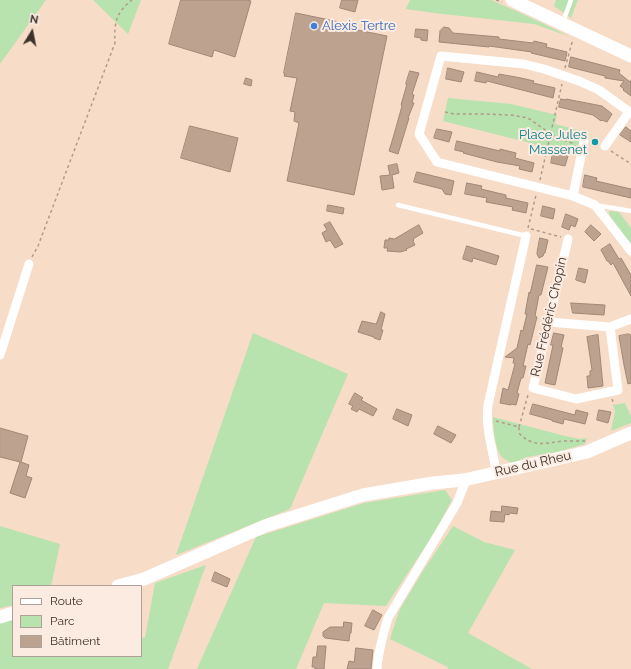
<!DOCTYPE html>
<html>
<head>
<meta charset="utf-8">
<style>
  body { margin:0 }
  #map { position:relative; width:631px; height:669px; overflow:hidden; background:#f7dcc8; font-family:Raleway,sans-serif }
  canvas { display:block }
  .legend { position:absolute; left:12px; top:585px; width:130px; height:72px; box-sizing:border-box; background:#fcebe0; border:1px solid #b0a198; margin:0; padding:5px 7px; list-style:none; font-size:12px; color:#3d322b }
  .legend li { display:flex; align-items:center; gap:8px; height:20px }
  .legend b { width:20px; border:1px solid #b0a198 }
  .north { position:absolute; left:12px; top:12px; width:40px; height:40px; -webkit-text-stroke:3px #fcebe0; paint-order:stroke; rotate:10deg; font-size:11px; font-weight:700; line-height:16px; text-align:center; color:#3d322b }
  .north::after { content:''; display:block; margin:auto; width:14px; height:18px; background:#3d322b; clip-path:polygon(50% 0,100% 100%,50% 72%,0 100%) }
</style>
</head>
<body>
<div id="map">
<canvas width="631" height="669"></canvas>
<ul class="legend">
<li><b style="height:5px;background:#fff"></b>Route</li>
<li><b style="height:11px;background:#b8e2ae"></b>Parc</li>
<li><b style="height:11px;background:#bca28f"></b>Bâtiment</li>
</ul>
<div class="north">N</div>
</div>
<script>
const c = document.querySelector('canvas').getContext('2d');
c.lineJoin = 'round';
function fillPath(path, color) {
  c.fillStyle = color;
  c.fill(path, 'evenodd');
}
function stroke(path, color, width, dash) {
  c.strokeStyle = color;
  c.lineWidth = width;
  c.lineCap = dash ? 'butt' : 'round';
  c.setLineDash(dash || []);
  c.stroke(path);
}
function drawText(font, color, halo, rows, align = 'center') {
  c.font = font + ' Raleway,sans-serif';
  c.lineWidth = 4;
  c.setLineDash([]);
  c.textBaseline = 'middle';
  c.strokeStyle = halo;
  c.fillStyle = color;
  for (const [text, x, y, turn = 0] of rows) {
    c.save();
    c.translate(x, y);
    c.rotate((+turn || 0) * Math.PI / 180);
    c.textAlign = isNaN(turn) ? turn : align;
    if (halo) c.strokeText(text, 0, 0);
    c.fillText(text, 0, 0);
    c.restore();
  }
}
const green = new Path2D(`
  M0,0H46L0,64Z
  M93,0H141L128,34Z
  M410,0H491L525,15L571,37L534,24L434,13L406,9Z
  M556,0H578L571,18L554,6Z
  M448,98L511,104L557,115L555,124L582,131L577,153L550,148L443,121Z
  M610,211L619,212L631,228V246L610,216L609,212Z
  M253,333L348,374L290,509L176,555Z
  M625,403L631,416V423L611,431L615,411L613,405Z
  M493,417L565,436L580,439L587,438L585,444L557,452L527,457L512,463C509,461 506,460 503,458C495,451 493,428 493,417Z
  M445,490L452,500L433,535L386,606L324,603L296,669H197L256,537L364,503Z
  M0,526L60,544L51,586H13V605L0,608Z
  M453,526L484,542L515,550L468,633L532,669H448V667L390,639L399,611L423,571Z
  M206,565L168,669H0V623L13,619V656H141V637L145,638L155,583Z`);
const building = new Path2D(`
  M181,0H247L251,1L235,57L214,50L212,57L169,44Z
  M342,0H358L355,12L340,8Z
  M296,13L349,24L348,28L387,36L354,195L287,181L299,123L294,121L295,112L290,111L297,78L284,76L285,73H284Z
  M444,27L449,28L453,33L499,37V39L533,43L534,41L547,44L546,47L567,52L565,61L531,53L532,52L489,46V47L439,42L440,31Z
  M416,29L428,30L427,41L421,40V38L415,37Z
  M571,57L620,70L619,73L630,82L631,80V96L623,90L624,89L620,86L624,81L605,78V76L569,67Z
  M448,68L464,72L461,82L446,79Z
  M410,71L419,73L412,94L414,95L412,103H414L408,118H409L398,154L389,151L393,138L402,106L401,105L407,84H406Z
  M477,72L498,77L499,74L521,78L534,81L533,83L555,88L553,98L487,81L486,83L475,81Z
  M246,78L252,80L251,86L244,84Z
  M561,99L566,100V99L602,106L612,114L607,122L602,120L601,121L593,115L559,107Z
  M190,126L238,138L230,172L181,158Z
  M626,127L631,131V142L620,135Z
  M437,129L452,132L449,142L434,138Z
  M457,141L500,151V149L516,153L515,158L534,163L532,172L519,169L520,166L497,162L463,153L464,152L455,150Z
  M553,153L568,156L565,166L551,163Z
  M397,164L399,173L392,175L394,188L382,190L380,176L390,175L388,166Z
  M417,172L454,181L451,195L445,194L442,189L414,182Z
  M585,175L597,178L596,181L631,189V198L583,187Z
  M467,183L482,186L481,189L506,195V198L528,203L526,213L512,210L513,207L486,202L487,198L465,194Z
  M328,205L344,208L343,214L327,211Z
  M543,206L555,209L553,219L541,216Z
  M566,214L578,219L575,227L571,225L569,230L562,227Z
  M330,222L343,244L335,248L330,240L326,242L322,233L327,230L324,225Z
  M419,225L423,233L413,239L414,240L413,241L415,245L406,249L407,250L400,252L387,251L388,248H384L385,240H389V238L394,239Z
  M591,225L601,234L594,241L585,232Z
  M540,238L548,240L545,253H544L543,256L539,258L537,254Z
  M610,244L619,259L621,258L631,275V296L613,263L611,265L608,261H607L601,250Z
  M467,246L499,256L496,265L473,258L472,262L463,259Z
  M537,265L548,267L541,295H539L535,316L537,317L530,345L528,344L523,366H526L523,378H521L517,393L519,394L516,405L511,404V405L500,403L503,388L508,390L515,364L513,363L514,358L505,357L517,348L521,330L523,331L524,326L527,314H525L529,292L530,293Z
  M579,268L588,270L585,283L576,280Z
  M571,303L605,305L604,315L573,313Z
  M381,312L385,314L381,330H383L380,340L374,338V337L358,332L362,321L376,324Z
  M554,333L564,335L561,347L563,348L555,385L545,383L553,345H551Z
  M629,334L630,335H631V383L628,384L624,365L619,336Z
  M598,335L603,386L588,388L587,376H590V371L592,370L587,337Z
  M355,393L363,398L361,400L377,409L373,416L359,409L357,412L351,409L353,406L349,404Z
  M533,404L575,415L576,410L588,413L585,424L564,419L563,424L552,421V420L530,414Z
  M397,409L412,415L408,426L393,419Z
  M599,410L611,412L608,423L597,420Z
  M438,426L456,435L451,443L434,434Z
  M0,428L28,436L21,462L29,465L26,476L32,478L25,498L10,493L20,462L0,457Z
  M502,506L518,508L517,514L510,513L509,515L505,514L504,522L490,521L491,511L501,512Z
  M215,572L230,579L227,587L212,581Z
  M373,610L382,615L374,630L365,626Z
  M344,622L352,623L351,633H350L349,641L325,638L323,636V632L330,627H343Z
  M318,646H326L324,669H315V667H312L313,657H316Z
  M356,648L373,650L371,669H347L349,661L354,662Z`);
const path = new Path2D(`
  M496,0L502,2
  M565,68L573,39
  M445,112L454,114H484L511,115L528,118L557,138L575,144
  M611,151L631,164
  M540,180L562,84
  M528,228L536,195
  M531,229L561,237
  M32,257L38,246L115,43C114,23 116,12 132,0
  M612,399L614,405
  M496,421L519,427V433C533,448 545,443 564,441C571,441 579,441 586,441
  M519,427L528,395`);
const lane = new Path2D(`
  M563,22L571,0
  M398,205L526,236
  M595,205L631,211`);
const street = new Path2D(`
  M631,113L599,90L579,81L544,69L524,64L441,56L419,134L437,162L573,196L595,205L631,251
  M605,146L629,112
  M573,196L584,141
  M568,239L533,388L576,399L618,390L610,327
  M548,322L610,327L631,319
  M0,355L29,264
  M496,472C493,449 485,428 488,405L526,236
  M377,669C378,651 383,635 388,618L457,503L464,485V480`);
const secondary = new Path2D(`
  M512,0L631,56
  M118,586L144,579L265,526L363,495L433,483L464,480L587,452L631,433
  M0,617L13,613`);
const markers = [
  [314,26,4,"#3f7fe0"],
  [595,142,4,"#0f9aa8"]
];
const shopNames = [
  ["Alexis Tertre",322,26]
];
const cultureNames = [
  ["Place Jules",587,135],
  ["Massenet",587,150]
];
const streetNames = [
  ["Rue Frédéric Chopin",549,317,-77],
  ["Rue du Rheu",533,464,-13]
];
fillPath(green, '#b8e2ae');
fillPath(building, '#bca28f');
stroke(building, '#a18876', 1);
stroke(path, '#b09b8c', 1.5, [3, 3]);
stroke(lane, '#fff', 4.5);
stroke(street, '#fff', 9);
stroke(secondary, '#fff', 13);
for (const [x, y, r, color] of markers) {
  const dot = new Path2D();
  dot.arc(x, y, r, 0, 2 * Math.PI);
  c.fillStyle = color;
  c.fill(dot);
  stroke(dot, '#fcebe0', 1.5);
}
drawText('13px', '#366cbe', '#fcebe0', shopNames, 'left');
drawText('13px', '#0d838f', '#fcebe0', cultureNames, 'right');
drawText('13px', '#3d322b', '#fcebe0', streetNames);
</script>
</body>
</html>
